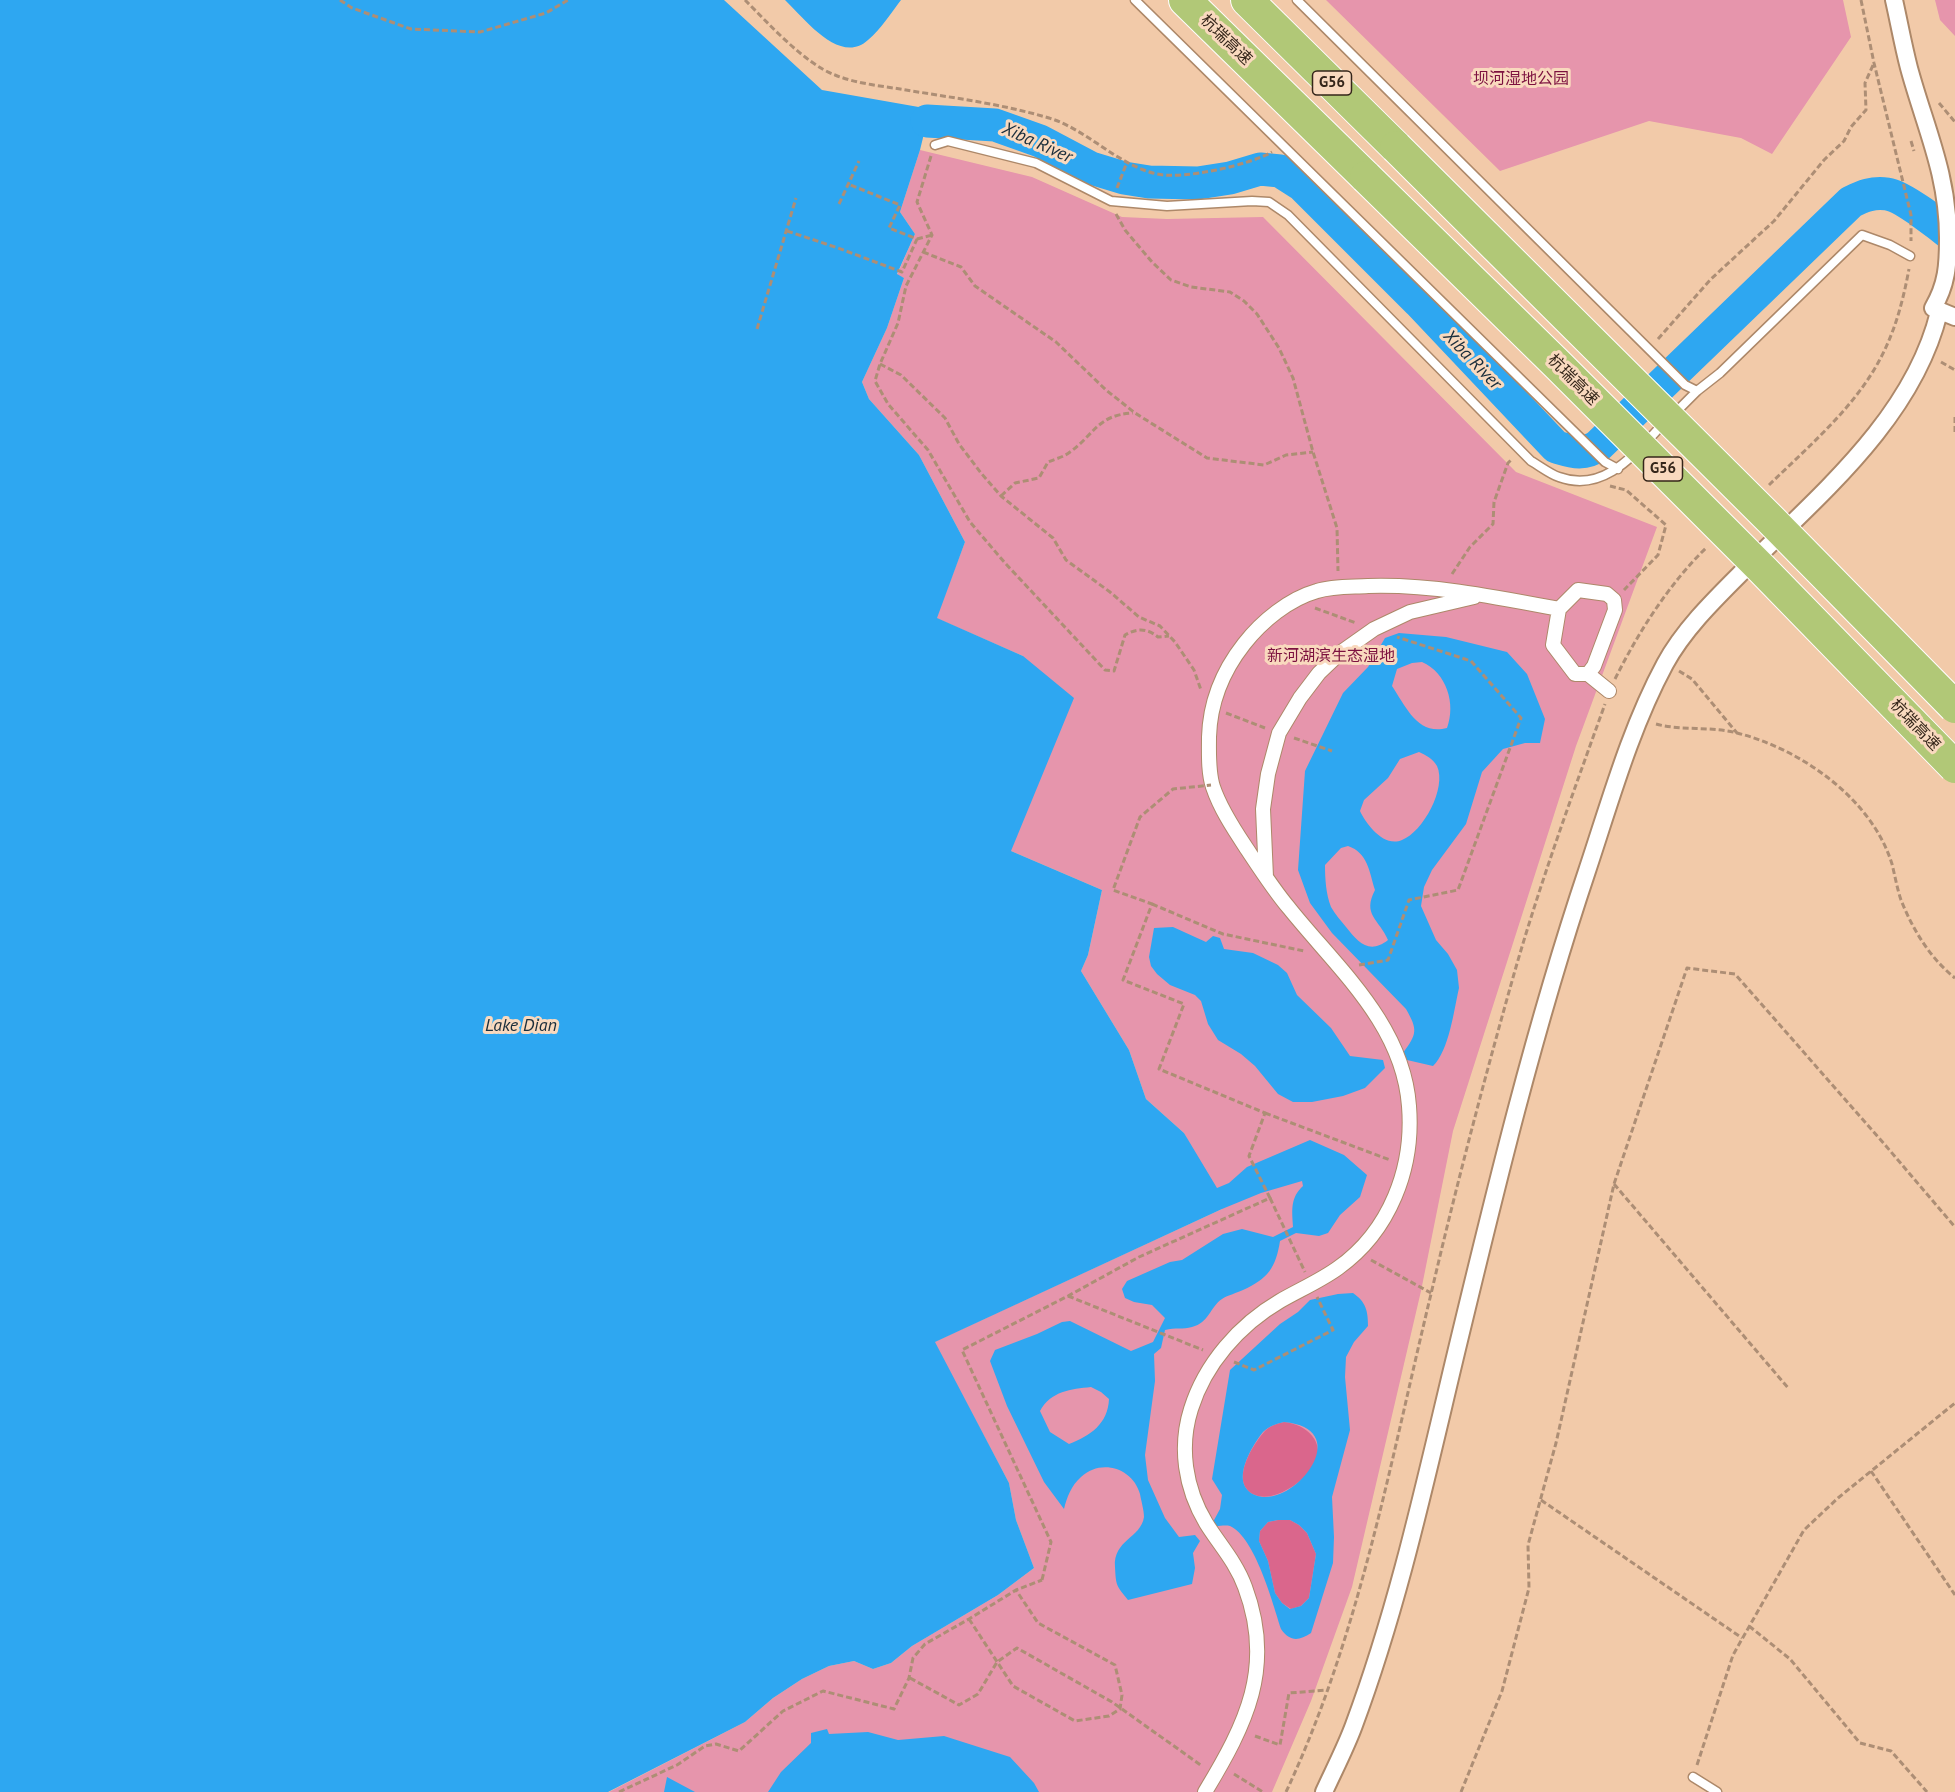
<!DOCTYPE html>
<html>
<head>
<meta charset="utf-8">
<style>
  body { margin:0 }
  canvas { display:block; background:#f2caa9 }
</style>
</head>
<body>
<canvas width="1955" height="1792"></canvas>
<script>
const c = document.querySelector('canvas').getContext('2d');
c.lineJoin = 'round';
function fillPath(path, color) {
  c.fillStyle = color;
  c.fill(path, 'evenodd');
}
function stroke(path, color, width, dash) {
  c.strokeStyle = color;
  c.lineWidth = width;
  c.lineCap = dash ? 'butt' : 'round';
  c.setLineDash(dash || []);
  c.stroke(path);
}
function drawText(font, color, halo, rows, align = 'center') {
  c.font = font + ' "PT Sans","Noto Sans SC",sans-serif';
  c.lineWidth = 6;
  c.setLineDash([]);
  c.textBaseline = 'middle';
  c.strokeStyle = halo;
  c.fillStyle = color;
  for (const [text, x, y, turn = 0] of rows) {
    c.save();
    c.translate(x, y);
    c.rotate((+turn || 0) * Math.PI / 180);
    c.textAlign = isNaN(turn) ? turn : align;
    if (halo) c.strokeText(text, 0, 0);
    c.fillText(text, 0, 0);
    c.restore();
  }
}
const green = new Path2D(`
  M1326,0H1843L1851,37L1772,154L1741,138L1649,121L1500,171Z
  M1935,0H1955V36L1940,20Z
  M920,150L1032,177L1122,217L1167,219L1263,217L1516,472L1657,527L1576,746L1453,1131L1421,1291L1352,1587L1311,1701L1272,1792H609L745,1722L773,1698L802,1679L829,1666L854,1661L873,1669L891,1663L912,1646L998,1595L1034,1568L1016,1520L1009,1483L934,1342L1222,1209L1184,1133L1146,1099L1129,1050L1081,971L1088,955L1102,890L1011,851L1023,656L936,618L965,542L919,455L869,399L862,382L887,328L904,278L897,275L915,234L900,212Z`);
const forest = new Path2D(`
  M1284,1422C1306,1424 1327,1442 1314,1466C1305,1481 1274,1503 1255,1495C1229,1484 1251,1447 1264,1432C1269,1426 1276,1424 1284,1422Z
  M1278,1520H1290L1299,1525L1307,1533L1316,1554L1309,1598L1301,1606L1291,1609L1282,1603L1275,1593L1268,1561L1259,1541L1260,1531L1268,1522Z`);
const water = new Path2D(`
  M0,0H724L822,90L930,109L920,150L900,212L915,234L897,274L904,278L887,328L862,382L869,399L919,455L965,542L937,618L1023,656L1074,698L1011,851L1102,890L1088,955L1081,971L1129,1050L1146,1099L1184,1133L1217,1188L1229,1183L1247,1167L1310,1140L1344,1155L1367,1175L1360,1197L1340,1215L1328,1233L1319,1236L1296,1233L1280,1241C1276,1267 1268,1279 1243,1290C1237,1293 1228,1295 1222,1299C1210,1307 1209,1323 1192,1327C1183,1330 1175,1327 1165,1330L1161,1348L1154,1354L1155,1381L1145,1455L1148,1480L1165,1518L1179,1537L1195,1535L1200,1541L1193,1553L1195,1568L1192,1584L1128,1600C1116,1585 1116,1586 1115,1567C1113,1540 1141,1538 1144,1517C1144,1510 1141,1500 1140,1494C1133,1468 1101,1458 1081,1477C1071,1486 1067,1497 1064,1509L1044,1482L1007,1406L990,1361L995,1350L1037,1334L1062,1322L1070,1321L1131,1351L1153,1342L1165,1318L1152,1305L1134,1302L1125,1298L1122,1289L1127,1281L1170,1262L1182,1260L1223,1234L1242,1229L1273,1237L1293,1227C1292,1210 1290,1198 1303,1186L1302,1181L1261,1193L1222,1209L935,1342L1009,1483L1016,1520L1034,1568L998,1595L912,1646L891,1663L873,1669L854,1661L829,1666L802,1679L773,1698L745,1722L608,1792H0ZM1091,1387L1101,1392L1109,1399C1108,1424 1090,1436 1069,1444L1050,1432L1040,1411C1051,1391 1071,1389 1091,1387Z
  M785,0H901C891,13 881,29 868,40C840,66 804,18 785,0Z
  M1399,633L1446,637L1507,652L1527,674L1545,719L1540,743H1525L1503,749L1482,772L1466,824L1432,870L1424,887L1421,906L1436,940L1448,954L1457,970L1459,988C1454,1010 1449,1051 1433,1066L1407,1060L1403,1053C1417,1034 1418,1030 1406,1009L1332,933L1310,903L1298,870L1305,771L1343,693L1368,667L1385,638ZM1422,662C1447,673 1456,704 1447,728C1418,736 1406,707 1392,686L1397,669L1412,663ZM1419,752C1426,755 1433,759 1437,766C1447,788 1423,832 1402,840C1384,848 1366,824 1360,811L1364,800L1388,778L1400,759ZM1348,846C1368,853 1369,871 1375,890C1362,915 1379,919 1388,940C1369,955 1358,942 1346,927C1341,921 1335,914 1331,907C1326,894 1325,879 1325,865L1341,848Z
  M1173,927L1206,942L1213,936L1220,938L1224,949L1253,953L1278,965L1287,973L1297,995L1331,1028L1350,1056L1383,1060L1385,1068L1365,1088L1343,1096L1312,1102H1293L1278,1094L1255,1066L1241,1054L1218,1040L1208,1024L1201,1001L1195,995L1170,985L1157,974L1151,966L1149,957L1154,928Z
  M1353,1293C1366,1302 1368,1311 1368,1326L1354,1342L1346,1357L1345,1377L1350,1430L1332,1497L1334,1537L1333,1563L1311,1633C1299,1641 1290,1642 1281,1629C1273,1604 1255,1537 1230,1526C1226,1525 1220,1526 1216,1526L1213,1522L1220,1509L1222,1495L1212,1479L1230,1370L1280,1324L1298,1312L1310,1300L1338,1294ZM1284,1422C1358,1429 1292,1511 1255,1495C1229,1484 1251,1447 1263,1432C1269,1426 1276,1424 1284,1422ZM1278,1520H1290L1299,1525L1307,1533L1316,1554L1309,1598L1301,1606L1290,1609L1282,1603L1275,1593L1268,1561L1259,1541L1260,1531L1268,1522Z
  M827,1729L829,1734L868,1732L898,1740L944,1736L1010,1757L1034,1783L1039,1792H768L781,1772L811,1743V1733Z
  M667,1777L695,1792H664Z`);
const river = new Path2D(`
  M927,121L995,125L1040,141L1091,168L1124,178L1149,182L1198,183L1230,178L1260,169L1280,171L1302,185L1419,302L1556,447C1573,452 1584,456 1599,445L1851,202C1863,196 1873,192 1887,194C1903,196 1942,227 1955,238`);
const path = new Path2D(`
  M340,0L352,8L411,29L480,32L546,13L568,0
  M745,0C768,23 805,64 835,75C857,84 883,86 906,90C954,98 1002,104 1049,118C1088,130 1117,165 1157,174C1183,180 1249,165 1272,152
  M1861,0L1874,63L1911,215V241
  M1939,103L1955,122
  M1911,141L1914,151
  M931,156L917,202L932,235L906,286L898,323L880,364L875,381L888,404L928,450L970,522L1005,563L1105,670L1114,671L1125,635C1137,628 1147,628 1158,637L1169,636
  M1117,188L1127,162
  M839,204L859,161
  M1116,214L1125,230L1152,262L1171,280L1191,287L1230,292L1244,301L1257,314L1279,348L1293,378L1313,452L1337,528L1338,571
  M787,231L838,248L902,272L917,239L889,228L900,205L848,184
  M917,239L932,235
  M923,252L961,267L975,286L1056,342L1106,390L1135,413L1207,458L1264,465L1286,455L1313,452
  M757,329L796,198
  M1658,339L1711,279L1774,221L1824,160L1844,141L1851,127L1866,110L1865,83L1874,63
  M1941,362L1955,370
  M880,364L901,375L945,418L959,444L981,473L1001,496L1053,538L1066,560L1110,592L1139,617L1160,626L1175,642L1194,670L1201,690
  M1955,417V434
  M1769,485C1807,448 1854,408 1879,361C1895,332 1903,301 1909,269
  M1610,486L1626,490L1666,525L1658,555L1624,590
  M1001,496L1015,483L1039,478L1048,462C1055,459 1064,457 1070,452C1095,434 1097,415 1133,413
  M1452,574L1470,547L1493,524L1494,502L1508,463L1512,459
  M1315,608L1356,623
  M1679,671L1692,679L1737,733
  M1615,679C1639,631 1669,584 1707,547
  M1226,713L1265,728
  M1656,724C1682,731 1711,726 1737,733C1801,749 1872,799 1892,864C1895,876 1897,888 1901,900C1913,930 1930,958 1955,978
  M1294,738L1332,751
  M1152,904L1223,934L1304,951
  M1359,965L1388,960L1409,900L1458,890L1521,718L1471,661L1397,637
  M1265,1113L1390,1160
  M1614,1184L1789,1389
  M1270,1198L1305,1272
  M1371,1260L1431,1293
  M1068,1296L1203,1350
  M1234,1362L1254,1370L1333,1330L1317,1297
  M1871,1471L1955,1595
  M1541,1500L1742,1638
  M969,1619L1013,1686L1075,1721L1109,1716L1120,1709L1122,1695L1115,1665L1038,1623L1016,1590
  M1749,1626L1790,1659L1860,1743L1891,1751L1927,1792
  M910,1678L959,1705L978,1694L997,1662L1017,1648L1112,1702L1202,1766
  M1255,1736L1280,1745L1289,1693L1327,1690
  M1697,1765L1733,1655L1804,1530L1838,1498L1955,1403
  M1234,1774L1263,1792
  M619,1792L677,1765L705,1746L716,1744L739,1751L783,1711L823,1691L894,1709L909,1678L913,1658L925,1644L969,1619L1016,1590L1042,1580
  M1286,1792C1360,1634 1390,1463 1431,1294C1456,1187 1484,1080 1514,974C1540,883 1573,793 1605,704
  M1461,1792L1502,1691L1529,1588L1528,1545L1556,1443L1614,1184L1687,968L1735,974L1886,1146L1955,1227`);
const service = new Path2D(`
  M1135,0L1605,462L1618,469
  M1297,0L1685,385L1697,391
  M935,145L948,141L1036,163L1111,201L1167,206L1252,201L1269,202L1288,215L1531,461C1540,466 1550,474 1559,477C1605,494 1636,452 1664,423
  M1674,414L1697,391L1720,373L1862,235L1890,245L1910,256
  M1693,1777L1717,1792`);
const pedestrian = new Path2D(`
  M1578,590L1607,594L1614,600L1615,610L1594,666L1588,674H1575L1553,645L1559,609Z
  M1588,674L1609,691
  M1266,877L1263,809L1268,774L1279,733L1300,698L1319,673L1340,653L1374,629L1410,612L1474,597
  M1205,1792C1246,1724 1275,1667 1245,1587C1236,1562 1219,1544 1206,1523C1185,1488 1179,1447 1191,1409C1205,1364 1239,1325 1280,1301C1299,1290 1320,1281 1338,1268C1390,1231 1414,1168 1409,1106C1403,1024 1337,968 1289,908C1273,889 1259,867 1245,846C1233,828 1220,808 1213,787C1208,772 1209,753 1209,737C1210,702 1222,672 1244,644C1262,621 1289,599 1317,591C1333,586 1351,587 1368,586C1432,584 1496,597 1559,609`);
const minor = new Path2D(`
  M1933,308L1955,317
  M1324,1792C1334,1770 1346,1747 1354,1725C1399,1604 1426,1478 1456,1353C1495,1191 1534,1029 1587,871C1610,802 1630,729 1665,664C1684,629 1715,599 1744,570C1818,496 1913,419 1939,312L1933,308C1947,284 1948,265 1948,238C1948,174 1925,127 1909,68C1903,45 1899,22 1894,0`);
const motorway = new Path2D(`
  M1185,0L1366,177
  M1247,0L1396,147`);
const pathBridge = new Path2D(`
  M1042,1580L1051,1542L962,1350L1068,1296L1139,1257L1270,1198L1249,1156L1265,1113L1159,1069L1184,1004L1123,980L1152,904L1113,890L1140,817L1173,789L1211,785`);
const motorwayBridge = new Path2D(`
  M1396,147L1771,520L1955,707
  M1366,177L1559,366L1762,569L1955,767`);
const shields = [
  [1332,83,39],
  [1663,469,39]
];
const shieldNames = [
  ["G56",1332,83],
  ["G56",1663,469]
];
const streetNames = [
  ["杭瑞高速",1226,40,44],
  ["杭瑞高速",1573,380,45],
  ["杭瑞高速",1915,725,46]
];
const parkNames = [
  ["坝河湿地公园",1521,79],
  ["新河湖滨生态湿地",1331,656]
];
const waterNames = [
  ["Xiba River",1037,143,24],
  ["Xiba River",1472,360,46],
  ["Lake Dian",521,1026]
];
fillPath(green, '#e695ac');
fillPath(forest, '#da668c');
fillPath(water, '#2ea7f1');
stroke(river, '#2ea7f1', 33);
stroke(service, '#ad8869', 11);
stroke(pedestrian, '#ad8869', 16);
stroke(minor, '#ad8869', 20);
stroke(motorway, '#fff', 34);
stroke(path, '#ad8e75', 3, [6, 3]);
stroke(service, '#fff', 8);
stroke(pedestrian, '#fff', 14);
stroke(minor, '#fff', 16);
stroke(motorway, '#b1c877', 32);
stroke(motorwayBridge, '#fff', 34, []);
stroke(pathBridge, '#ad8e75', 3, [6, 3]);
stroke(motorwayBridge, '#b1c877', 32);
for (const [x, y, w] of shields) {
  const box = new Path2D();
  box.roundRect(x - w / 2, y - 12, w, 24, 4.5);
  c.fillStyle = '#f9d9be';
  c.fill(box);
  stroke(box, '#35261a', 1.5);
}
drawText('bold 15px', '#35261a', null, shieldNames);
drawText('16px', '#35261a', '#f9d9be', streetNames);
drawText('16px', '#7c113f', '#f9d9be', parkNames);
drawText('italic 18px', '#1a2d3b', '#f9d9be', waterNames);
</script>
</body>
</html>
